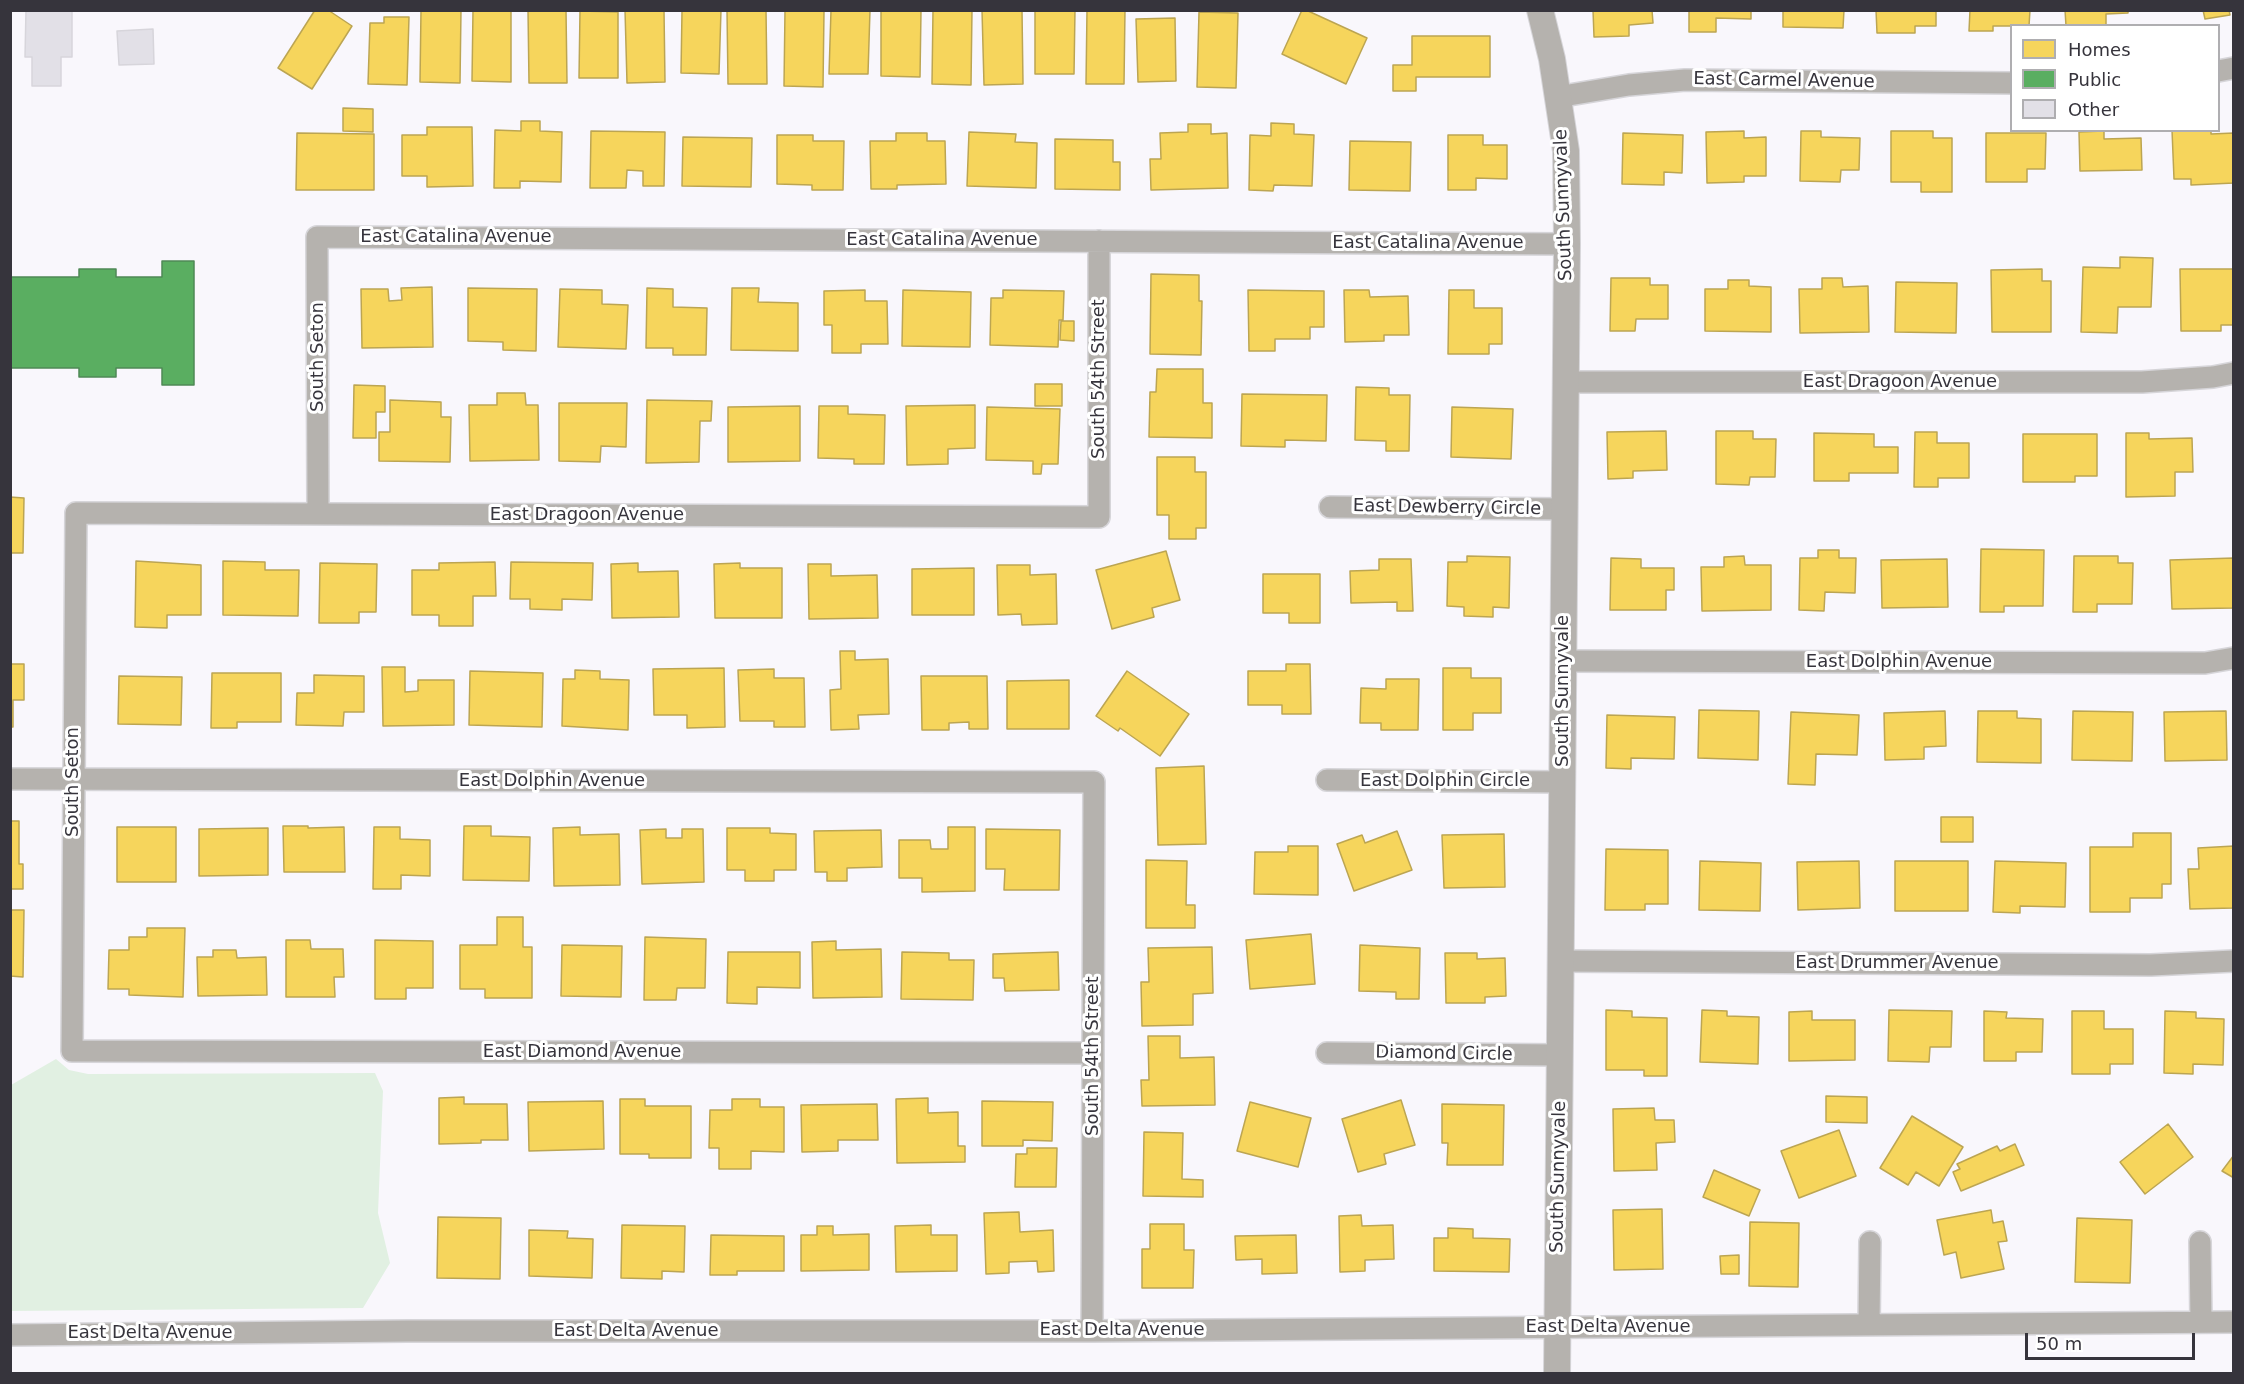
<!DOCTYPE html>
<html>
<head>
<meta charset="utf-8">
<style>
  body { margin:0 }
  #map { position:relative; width:2244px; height:1384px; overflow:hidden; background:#f9f7fc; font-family:"DejaVu Sans",sans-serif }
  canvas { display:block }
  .frame { position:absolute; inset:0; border:12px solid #36343c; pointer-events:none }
  .legend { position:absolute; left:2010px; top:24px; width:210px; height:108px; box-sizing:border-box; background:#fff; border:2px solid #afaeb1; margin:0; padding:8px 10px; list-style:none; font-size:18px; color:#36343c }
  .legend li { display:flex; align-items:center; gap:12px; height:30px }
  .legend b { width:30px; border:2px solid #afaeb1 }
  .scale { position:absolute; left:2025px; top:1333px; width:170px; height:27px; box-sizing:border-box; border:3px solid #36343c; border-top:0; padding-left:8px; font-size:18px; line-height:21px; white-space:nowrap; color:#36343c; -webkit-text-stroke:4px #fff; paint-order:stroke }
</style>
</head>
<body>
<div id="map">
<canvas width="2244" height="1384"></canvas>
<div class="frame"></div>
<ul class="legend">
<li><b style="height:16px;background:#f6d55c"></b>Homes</li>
<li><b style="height:16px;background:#5aae61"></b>Public</li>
<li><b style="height:16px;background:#e2e0e7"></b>Other</li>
</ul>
<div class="scale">50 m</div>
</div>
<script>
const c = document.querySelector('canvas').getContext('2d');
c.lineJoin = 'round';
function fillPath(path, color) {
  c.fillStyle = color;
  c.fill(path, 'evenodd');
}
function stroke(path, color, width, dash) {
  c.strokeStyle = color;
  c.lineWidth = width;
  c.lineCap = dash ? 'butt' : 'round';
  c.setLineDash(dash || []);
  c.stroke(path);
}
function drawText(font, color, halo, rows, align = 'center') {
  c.font = font + ' "DejaVu Sans",sans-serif';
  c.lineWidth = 6;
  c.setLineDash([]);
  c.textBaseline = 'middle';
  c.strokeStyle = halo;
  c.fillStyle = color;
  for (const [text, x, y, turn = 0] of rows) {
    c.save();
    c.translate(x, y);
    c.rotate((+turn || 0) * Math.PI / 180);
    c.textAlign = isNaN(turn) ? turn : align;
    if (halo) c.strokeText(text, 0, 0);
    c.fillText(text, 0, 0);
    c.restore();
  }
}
const green = new Path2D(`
  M56,1059L69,1070L88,1074L375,1073L383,1091L378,1213L390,1263L363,1308L11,1311V1085Z`);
const homes = new Path2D(`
  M315,10H328L352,26L312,89L278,68Z
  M421,10H461L460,83L420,82Z
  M473,10H511V82L472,81Z
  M528,10H566L567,83H529Z
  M625,10H664L665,82L627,83Z
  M721,10L719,74L681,73L682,11Z
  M727,10H766L767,84H728Z
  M785,10L824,11L823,87L784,86Z
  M831,10H870L868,74H829Z
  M933,10H972L971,85L932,84Z
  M982,10H1022L1023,84L984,85Z
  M1035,10H1075L1074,74H1035Z
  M1087,10H1125L1124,84H1086Z
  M1302,10H1306L1367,38L1346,84L1282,54Z
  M1593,10H1652L1653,23L1629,25V36L1594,37Z
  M1689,10H1751V19L1716,18V32H1689Z
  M1783,10H1844L1843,28L1783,27Z
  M1876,10H1936V26H1915V33H1877Z
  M1970,10H2030L2029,26H1993V31H1969Z
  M2065,10H2128V13L2106,14V26H2066Z
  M2203,10H2229L2230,15L2205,19Z
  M580,11L618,12V78H579Z
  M881,11H921L920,77L881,76Z
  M1199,12L1238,13L1236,88L1197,87Z
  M384,17H409L407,85L368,84L370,23H384Z
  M1175,18L1176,81L1138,82L1136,19Z
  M1412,36H1490V77H1416V91H1393V65H1412Z
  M343,108L373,109V132L343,131Z
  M521,121H540V131L562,132L561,182L520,181V188H494L495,130L521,131Z
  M1271,123L1294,124V134L1314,135L1312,186L1274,185L1273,191L1249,190L1250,135L1271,136Z
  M1188,124H1211V134L1227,133L1228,188L1151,190L1150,159H1161L1160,133L1188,132Z
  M427,127H472L473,186L427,187V176H402V135H427Z
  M2172,130H2211V134L2234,133V183L2191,185V179H2174Z
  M591,131L665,132L664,186H643V171L627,170L626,188H590Z
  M1744,131V138L1766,137V176H1744V182L1707,183L1706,132Z
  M1801,131H1821V137L1860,138L1859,170H1841L1840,182L1800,181Z
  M1891,131H1933V138H1952V192H1921V182H1891Z
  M2104,131V139L2141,138L2142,170L2080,171L2079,132Z
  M969,132L1016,134L1015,142L1037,143L1036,188L967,186Z
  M297,133L374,134V190H296Z
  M896,133H927V141H945L946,184L897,185V189H871L870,141H896Z
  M1623,133L1683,135L1682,173L1664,172V185L1622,184Z
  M1986,133H2046L2045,169H2027V182H1986Z
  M777,135H813V141H844L843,190H812V185L777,184Z
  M1448,135H1483V145H1507V179L1476,178V190H1448Z
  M683,137L752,138L751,187L682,186Z
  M1055,139L1113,140V162H1120V190L1055,189Z
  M1350,141L1411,142L1410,191L1349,190Z
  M2120,257L2153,258L2151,307H2118L2117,333L2081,332L2083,267L2120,268Z
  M2042,269V281H2051V332H1992L1991,270Z
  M2180,269H2234V325H2221V331H2181Z
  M1151,274L1199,275V301H1202L1201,355L1150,354Z
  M1611,278H1650V285H1668V319H1636L1635,331H1610Z
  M1822,278H1842L1843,287L1868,286L1869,332L1800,333L1799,289H1822Z
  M1728,280H1749V286L1771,287V332L1705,331V289H1728Z
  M1896,282L1957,283L1956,333L1895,332Z
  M432,287L433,347L362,348L361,289H388L389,301L402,300L401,288Z
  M468,288L537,289L536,351L503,350V342L468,341Z
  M647,288L673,289V307L707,308L706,355H673V348H646Z
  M732,288H759L758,302L798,303V351L731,350Z
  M560,289L602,290V304L628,305L626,349L558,347Z
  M865,290V301H887L888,344H861V353H832V325H824V291Z
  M903,290L971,292L970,347L902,346Z
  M1003,290L1064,291L1063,320H1059L1058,347L990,345L991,298H1003Z
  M1248,290L1324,291V327H1310V339H1275V351H1249Z
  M1344,290H1369L1370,297L1408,296L1409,335H1384V341L1345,342Z
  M1449,290H1474V308H1502V344H1489V354H1448Z
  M1061,321H1074V341L1060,340Z
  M1157,369H1203V403H1212V438L1149,437L1150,392H1156Z
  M1035,384H1062V406H1035Z
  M354,385L385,386V412H376V438H353Z
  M1356,387L1389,388V395H1410L1409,451H1386V441L1355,440Z
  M497,393H525L526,405H538L539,460L470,461L469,405H497Z
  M1242,394L1327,395L1326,441L1285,440V447L1241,446Z
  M390,400L441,402V417H451L450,462L379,461V432H390Z
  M647,400L712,401L711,421H700L699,462L646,463Z
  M559,403H627L626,447L601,446L600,462L559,461Z
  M975,405V448L948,449V464L907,465L906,406Z
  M800,406V461L728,462V407Z
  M819,406H848V414L885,415L884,464H854V459L818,458Z
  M987,407L1060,409L1058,464H1042L1041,474H1033V461L986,460Z
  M1452,407L1513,409L1511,459L1451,457Z
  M1666,431L1667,470L1633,471V478L1608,479L1607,432Z
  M1716,431H1753V439H1776L1775,477H1750L1749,485L1716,484Z
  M1915,432H1937V443H1969V478H1938V487H1914Z
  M1814,433L1874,434V447H1898V473H1849V481H1814Z
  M2126,433H2149V439L2192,438L2193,472H2175V496L2126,497Z
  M2023,434H2097V476H2075V482H2023Z
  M1157,457H1195V472H1206V528H1196V539H1169V515H1157Z
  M10,497L24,498L23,553H10Z
  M1981,549L2044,550L2043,606H2004V612H1980Z
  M1818,550H1839V558H1856L1855,593L1825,592L1824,611L1799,610L1800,558H1818Z
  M1166,551L1180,600L1152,608L1154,617L1112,629L1096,570Z
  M1467,556L1510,557L1509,608L1493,607V617L1464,616V607L1447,606L1448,562H1467Z
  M1744,556L1745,565H1771V610L1702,611L1701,567H1724V557Z
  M2074,556H2118V563H2133L2132,604H2097V612H2073Z
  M1611,558L1641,559V568H1674V590H1666V610H1610Z
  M2234,558V608L2172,609L2170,560Z
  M1379,559H1411L1413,611H1397V602L1351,603L1350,571L1379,570Z
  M1947,559L1948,607L1882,608L1881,560Z
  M136,561L201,565V615H167V628L135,627Z
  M223,561L265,562V570H299L298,616L223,615Z
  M495,562L496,596H473V626H439V615H412V570H439V563Z
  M511,562L593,563L592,600L562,599V610L530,609V599H510Z
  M320,563L377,564L376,612H359V623H319Z
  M638,563V572L678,571L679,617L612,618L611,564Z
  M740,563V568H782V618H715L714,564Z
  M808,564H831V576L877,575L878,618L809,619Z
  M997,565H1030V575L1056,574L1057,624L1022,625L1021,614L998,615Z
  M974,568V615H912V569Z
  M1263,574H1320V623H1289V613H1263Z
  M840,651H855V660L888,659L889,714L858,715L859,729L831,730L830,690L841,689Z
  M10,664H24V700H13V727H10Z
  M1286,664H1310L1311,714H1282V705H1248V671H1286Z
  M382,667H405V692L418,691V680H454V725L383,726Z
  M724,668L725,727L687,728V715H654L653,669Z
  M1443,668H1471V678H1501V713H1473V730H1443Z
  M774,669V678H804L805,727H774V721H740L738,670Z
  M575,670L600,671V679L629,680L628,730L562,726L563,679H575Z
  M470,671L543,673L542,727L469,725Z
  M1127,671L1189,714L1160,756L1120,728L1118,731L1096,716Z
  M212,673H281V722H237V728H211Z
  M314,675L364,676V712H344L343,726L296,725L297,693H314Z
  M119,676L182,677L181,725L118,724Z
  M921,676H987L988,729H969V722L949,723V730H922Z
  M1386,679H1419L1418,730H1381V723H1360L1361,688L1386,689Z
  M1069,680V729H1007V681Z
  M1699,710L1759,711L1758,760L1698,758Z
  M1945,711L1946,746L1924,747V759L1885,760L1884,713Z
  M1978,711H2017V718L2041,719V763L1977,762Z
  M2073,711L2133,712L2132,761L2072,760Z
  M2226,711L2227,760L2165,761L2164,712Z
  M1791,712L1859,715L1857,755L1816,754L1815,785L1788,784Z
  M1607,715L1675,717L1674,759L1631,758V769L1606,768Z
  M1204,766L1206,844L1158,845L1156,768Z
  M1941,817H1973V842H1941Z
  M10,821H19V864H23V889H10Z
  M283,826H308V828L344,827L345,872H284Z
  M464,826H491V836L530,837L529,881L463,880Z
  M117,827H176V882H117Z
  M374,827H400V839L430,840V876L401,875V889H373Z
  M580,827V835L619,834L620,885L554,886L553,828Z
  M948,827H975V891L922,892V878H899V840H930L931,849H948Z
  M268,828V875L199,876V829Z
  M727,828H770V833L796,834V870H774V881H745V870H727Z
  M666,829V838H682V829H703L704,882L642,884L640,830Z
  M986,829L1060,830L1059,890H1004L1005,869H986Z
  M881,830L882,867L847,868V881H827V872H815L814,831Z
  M1397,831L1412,870L1354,891L1337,844L1362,835L1365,843Z
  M2133,833H2171V884H2162V898H2130V912H2090V847H2133Z
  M1504,834L1505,887L1444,888L1442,835Z
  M1288,846H1318V895L1254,894L1255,852H1288Z
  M2234,846V908L2190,909L2188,869H2199L2198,848Z
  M1606,849L1668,850V904H1645V910H1605Z
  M1146,860L1187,861L1186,905H1195V928H1146Z
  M1700,861L1761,863L1760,911L1699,910Z
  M1859,861L1860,908L1798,910L1797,862Z
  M1895,861H1968V911H1895Z
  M1995,861L2066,863L2065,907L2020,906V913L1993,912Z
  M10,910H24L23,977L10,976Z
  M497,917H523V947H532V998H485V989H460V945H497Z
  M147,928H185L183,997L129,995V989H108L109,950H129V937H147Z
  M1311,934L1315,984L1250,989L1246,940Z
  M645,937L706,939L705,988H677L676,1000H644Z
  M286,940H310L311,949H343L344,977H334L335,997H286Z
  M375,940L433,941V988H406V999H375Z
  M836,941V950L881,949L882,997L813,998L812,942Z
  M562,945L622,946L621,997L561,996Z
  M1360,945L1420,948L1419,999H1396V992L1359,991Z
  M1212,947L1213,993L1193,994V1025L1142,1026L1141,982H1149L1148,948Z
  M213,950H236L237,958L266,957L267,995L198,996L197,957H213Z
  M728,952H800V988L757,987V1004L727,1003Z
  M902,952L949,953V960H974L973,1000L901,999Z
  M1058,952L1059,990L1005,991L1004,978H993V954Z
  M1445,953H1477V959L1505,958L1506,996L1485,997V1003H1446Z
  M1606,1010L1632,1011V1017L1667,1018V1076H1644V1070H1606Z
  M1702,1010L1727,1011V1016L1759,1017L1758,1064L1700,1062Z
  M1889,1010L1952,1011L1951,1047H1930L1929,1062L1888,1061Z
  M1812,1011V1020H1855V1060L1789,1061V1012Z
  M1984,1011L2007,1012L2006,1018L2043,1019L2042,1052H2016V1061H1984Z
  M2072,1011H2104V1029H2133V1064H2110V1074H2072Z
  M2165,1011L2196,1012V1018L2224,1019L2223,1065L2193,1064V1074L2164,1073Z
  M1148,1036H1180V1058L1214,1057L1215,1105L1142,1106L1141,1080H1149Z
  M1826,1096L1867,1097V1123L1826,1122Z
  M464,1097V1104H507L508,1140H481V1143L439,1144V1098Z
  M928,1098V1113L958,1112V1146H965V1162L897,1163L896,1099Z
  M620,1099H645V1106H691V1158H649V1154H620Z
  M732,1099H760V1107H784V1152L751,1151V1169H719V1148H709L710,1110H732Z
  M1401,1100L1415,1145L1384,1154L1386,1164L1358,1172L1342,1119Z
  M603,1101L604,1149L529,1151L528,1102Z
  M982,1101L1053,1102L1052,1141L1023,1140V1146H982Z
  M1250,1102L1311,1118L1298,1167L1237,1151Z
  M877,1104L878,1140H838V1151L802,1152L801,1105Z
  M1442,1104L1504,1105L1503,1165H1447L1448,1143H1442Z
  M1654,1108L1655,1120H1674L1675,1142L1656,1143L1657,1170L1614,1171L1613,1109Z
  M1912,1116L1963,1147L1939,1186L1916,1172L1908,1185L1880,1168Z
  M2168,1124L2193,1157L2145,1194L2120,1162Z
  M1839,1130L1856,1176L1799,1198L1781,1151Z
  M1144,1132L1183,1133L1182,1179L1203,1180V1197L1143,1196Z
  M2015,1144L2024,1165L1961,1191L1953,1172L1960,1169L1957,1164L1997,1146L2000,1151Z
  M1027,1148H1057L1056,1187H1015L1016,1154H1027Z
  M2234,1155V1178L2222,1171Z
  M1714,1170L1760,1190L1749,1216L1703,1197Z
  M1662,1209L1663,1269L1614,1270L1613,1210Z
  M1991,1210L1993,1223L2003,1221L2007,1241L1998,1242L2004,1269L1961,1278L1956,1252L1944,1255L1937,1220Z
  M1019,1212L1020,1232L1053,1230L1054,1271L1038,1272L1037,1261L1009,1262V1273L986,1274L984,1213Z
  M1361,1215L1362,1226L1393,1225L1394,1259L1365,1260V1271L1340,1272L1339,1216Z
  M438,1217L501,1218L500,1279L437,1278Z
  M2077,1218L2132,1220L2130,1283L2075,1282Z
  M1750,1222L1799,1223L1798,1287L1749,1286Z
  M1150,1224H1184V1250H1194L1193,1288H1142V1249H1150Z
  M622,1225L685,1226L684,1272L662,1271V1279L621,1278Z
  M931,1225V1235H957V1271L896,1272L895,1226Z
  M817,1226H833V1235L869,1234V1270L801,1271V1235H817Z
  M1448,1228L1473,1229V1238L1510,1239L1509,1272L1434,1271V1238H1448Z
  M529,1230L568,1231L567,1238L593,1239L592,1278L529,1276Z
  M711,1235L784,1236V1271H737V1275H710Z
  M1296,1235L1297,1273L1262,1274V1259L1236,1260L1235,1236Z
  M1739,1255V1274H1721L1720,1256Z`);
const public = new Path2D(`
  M162,261H194V385H162V368H116V377H79V368H10V277H79V269H116V277H162Z`);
const building = new Path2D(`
  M26,10H72V57H61V86H32V57H25Z
  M153,29L154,64L119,65L117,31Z`);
const minor = new Path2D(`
  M2218,71L2234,68
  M1557,97L1629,85L1685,80L2012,83
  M1565,382H2142L2213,377L2234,373
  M1330,507L1565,509
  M318,513L317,237L1567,244
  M1564,661L2205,663L2234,658
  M10,779L1094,782L1092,1331
  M1327,780L1563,782
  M1561,961L2151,965L2234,961
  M1092,1053L72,1051L76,513L1099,517V241
  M1327,1053L1560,1055
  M2200,1242L2201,1322
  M1869,1325L1870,1242
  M10,1335L408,1331H1092L2234,1322`);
const tertiary = new Path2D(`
  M1540,10L1552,59L1566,151L1567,244L1557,1374`);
const streetNames = [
  ["East Carmel Avenue",1784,81,1],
  ["South Sunnyvale",1564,205,-92],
  ["East Catalina Avenue",456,237],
  ["East Catalina Avenue",942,240],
  ["East Catalina Avenue",1428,243],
  ["South Seton",318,357,-90],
  ["South 54th Street",1099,379,-90],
  ["East Dragoon Avenue",1900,382],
  ["East Dewberry Circle",1447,508,1],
  ["East Dragoon Avenue",587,515],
  ["East Dolphin Avenue",1899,662],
  ["South Sunnyvale",1563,691,-90],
  ["East Dolphin Avenue",552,781],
  ["East Dolphin Circle",1445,781],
  ["South Seton",73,782,-90],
  ["East Drummer Avenue",1897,963],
  ["East Diamond Avenue",582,1052],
  ["Diamond Circle",1444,1054,1],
  ["South 54th Street",1093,1056,-90],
  ["South Sunnyvale",1559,1177,-89],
  ["East Delta Avenue",1608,1327],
  ["East Delta Avenue",1122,1330],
  ["East Delta Avenue",636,1331],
  ["East Delta Avenue",150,1333]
];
fillPath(green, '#e1f0e2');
fillPath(homes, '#f6d55c');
stroke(homes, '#bca552', 1.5);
fillPath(public, '#5aae61');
stroke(public, '#4f8956', 1.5);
fillPath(building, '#e2e0e7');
stroke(building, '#d7d5db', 1.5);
stroke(minor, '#d6d5d9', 24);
stroke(tertiary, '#d6d5d9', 28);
stroke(minor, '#b5b2ae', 21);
stroke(tertiary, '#b5b2ae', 26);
drawText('18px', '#36343c', '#fff', streetNames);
</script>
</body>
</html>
